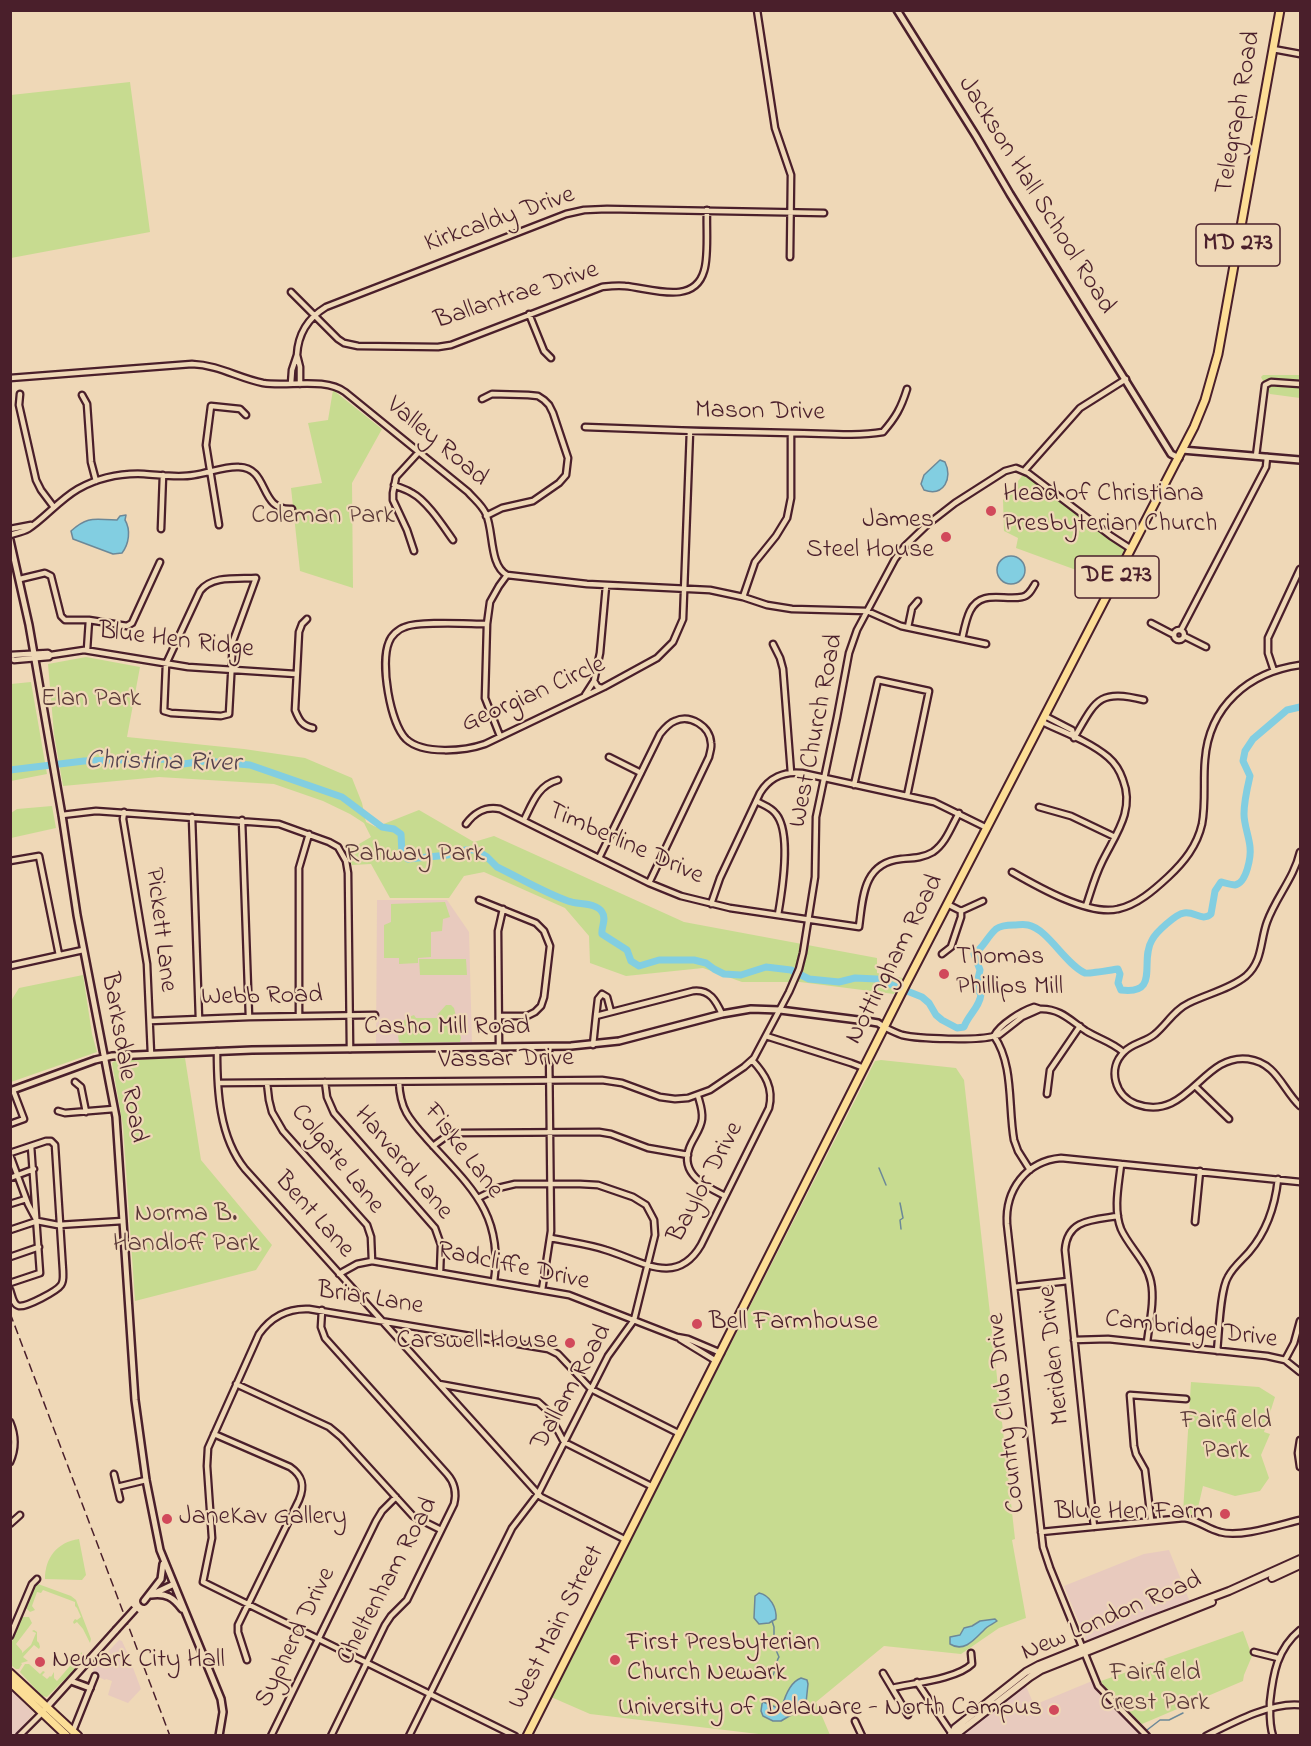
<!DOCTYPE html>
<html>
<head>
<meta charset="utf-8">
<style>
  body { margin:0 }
  #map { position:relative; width:1311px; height:1746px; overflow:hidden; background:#efd8b7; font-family:"Indie Flower",sans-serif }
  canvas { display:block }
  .frame { position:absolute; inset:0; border:12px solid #4a1f2b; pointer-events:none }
</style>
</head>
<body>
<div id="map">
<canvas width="1311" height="1746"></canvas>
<div class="frame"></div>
</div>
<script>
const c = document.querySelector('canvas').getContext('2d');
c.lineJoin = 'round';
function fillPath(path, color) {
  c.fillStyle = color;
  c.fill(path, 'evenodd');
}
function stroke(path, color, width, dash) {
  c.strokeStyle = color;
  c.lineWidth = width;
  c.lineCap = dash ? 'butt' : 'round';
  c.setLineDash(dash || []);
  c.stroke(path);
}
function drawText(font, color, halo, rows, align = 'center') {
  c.font = font + ' "Indie Flower",sans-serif';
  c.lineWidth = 4.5;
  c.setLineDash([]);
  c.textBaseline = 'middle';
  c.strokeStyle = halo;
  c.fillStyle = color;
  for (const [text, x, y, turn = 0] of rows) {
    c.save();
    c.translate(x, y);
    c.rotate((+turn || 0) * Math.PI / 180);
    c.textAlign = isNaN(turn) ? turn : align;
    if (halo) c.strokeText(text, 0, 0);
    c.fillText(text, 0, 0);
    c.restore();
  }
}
const built = new Path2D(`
  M377,900H447L469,932L472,1044L376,1045Z
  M1169,1550L1190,1602L1087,1642L1064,1586L1144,1554Z
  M119,1640L122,1641L127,1652L141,1689L128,1703L108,1695L112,1681L106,1679L105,1680L94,1675L93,1668Z
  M1092,1681L1099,1694L1141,1735L959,1736L1026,1686L1034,1705Z
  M10,1689L34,1713L22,1727L13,1736L11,1735Z`);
const green = new Path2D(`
  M130,82L150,232L11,258V95Z
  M1263,375H1300V398L1270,394L1261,377Z
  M333,390L382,429L352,483L353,588L300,571L291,488L322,483L308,423L328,420Z
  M1026,475L1126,550L1109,582L1016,548L1018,538L1004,531L1003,500L1022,476Z
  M86,657L140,667L127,737L244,749L305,758L352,778L362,803L366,822L376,827L419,810L474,842L494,836L684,922L877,958V973L903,978L894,994L800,982H742L703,968L626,976L590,963L589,936L565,908L484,872L464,876L449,898H390L371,864L352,865L347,851L371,837L364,823L350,814L323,801L274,784L159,777L63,786L54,734L48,664Z
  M31,682L47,774L11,781V684Z
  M52,806L56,828L11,838V813L17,809Z
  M445,902L450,917L443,919L442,931L431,932V957L418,958V963L399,964V958H384V925L391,922V904Z
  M419,959H466L467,975H420Z
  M83,975L92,1034L97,1052L11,1082V1001L19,988Z
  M446,1005H451L454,1008L461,1038L460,1042L403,1043L399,1042C396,1029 401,1019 414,1015L416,1018H437L438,1014Z
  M185,1058L201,1160L272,1245L256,1270L135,1301L123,1126L112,1063L116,1060Z
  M881,1060L956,1068L964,1080L1015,1539L1012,1540L1026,1618L999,1628L961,1654L884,1646L816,1702L830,1735H767L590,1714L551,1697L875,1061Z
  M1191,1382L1259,1387L1275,1397L1264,1432L1270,1434L1261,1455L1269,1478L1260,1491L1235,1496L1203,1486L1196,1516L1183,1513Z
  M79,1539L86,1575L82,1580L45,1579C45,1558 57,1542 79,1539Z
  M38,1584L71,1596L76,1600L91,1639L90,1643L83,1629L77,1622L74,1624L73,1622L75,1619L77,1620L81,1617L77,1608L75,1606V1602L43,1590L41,1593L37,1592L32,1606L35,1610L30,1612L26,1608L35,1585Z
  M22,1617H29L32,1623L16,1644L22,1651V1653L31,1645L36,1633L32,1631L34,1630L37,1632V1641L39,1643L40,1647L39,1649L34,1645L23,1657L28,1661L21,1663L22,1664L19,1669H16L11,1665V1644Z
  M1243,1631L1252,1656L1244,1675L1243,1681L1142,1724L1105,1688L1101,1681Z
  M82,1652L83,1661L47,1697L42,1696L20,1672L25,1664H29L40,1674L43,1671L45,1672L42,1675L47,1679L50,1676L51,1677L54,1672V1678L57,1681Z`);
const water = new Path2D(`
  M940,460L945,462C953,478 944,497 924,490L921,484L924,475Z
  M126,515L125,520C131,530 129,544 122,553L113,554L73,539L71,531C89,515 95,520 117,520L120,516Z
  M997 570a14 14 0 1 1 28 0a14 14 0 1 1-28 0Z
  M759,1593C770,1595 777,1608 776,1619L769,1623L759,1624L754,1618L755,1596Z
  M995,1619L997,1621C993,1624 987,1626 984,1630C975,1639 964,1653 950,1644V1637L960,1635L964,1628L972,1626L980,1621Z
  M801,1678L807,1680L808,1684L806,1703L801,1709L781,1721H773L763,1716L761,1711L762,1704L763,1702L778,1708L782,1707C785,1696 790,1682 801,1678Z`);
const stream = new Path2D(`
  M879,1168L886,1185
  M900,1203L903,1218L900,1220L901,1229
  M772,1621L774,1627V1639L776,1641L777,1644
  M771,1679C776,1672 775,1663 779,1657L776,1650
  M1147,1730L1160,1720H1169L1183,1713
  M1142,1736L1143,1735`);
const river = new Path2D(`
  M10,770L84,761L165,759L183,764L205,761L250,765L342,797L382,827L394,829L401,834L402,854L408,859L448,855L465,850H476L487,857L497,867C520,878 543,892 568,901C578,905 596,902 602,912C607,919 601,927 602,934L627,950L631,961L639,966L659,960H694L706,963L714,969L724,974L741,975L766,967L791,970L809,979L839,982L855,978L877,979L922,997L929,1003L936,1015L942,1020L957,1028L964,1027C968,1015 980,1007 981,994L976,988L980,970L974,954C984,947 987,937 996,929C1000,926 1008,925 1014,925C1018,925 1023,924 1028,925C1048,929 1065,964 1085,973C1089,974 1111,970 1118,969L1120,974L1118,983L1121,990C1161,995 1139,961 1152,940C1156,932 1176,914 1184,913C1195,911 1202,922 1211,914L1215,891L1221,882C1225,883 1232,885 1235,885C1247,883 1251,856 1250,847C1249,836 1244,825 1244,814C1244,801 1247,789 1250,776L1243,761L1245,751L1253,739L1287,710L1300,707`);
const minor = new Path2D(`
  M757,10L775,128L791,175L790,257
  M1273,49L1300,54
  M291,292L338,339L344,343L358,346L438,347L451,345L602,287C610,286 617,285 625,286C650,288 694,306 704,271C709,256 706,227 707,210
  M529,314L544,351L551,358
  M297,355C298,335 308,318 326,307L566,214L584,210L607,209L824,213
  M10,378L192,364C219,365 238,378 263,383C288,387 325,377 345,392L468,492C474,499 482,505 486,514C494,532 489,565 507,575L587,584L710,590L743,597L767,605L792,609L867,611L901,626L986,644
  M291,384L292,370L297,355L300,367V384
  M20,394L19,405L36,480L41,490L53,506
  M82,395L87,404L91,462L96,481
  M482,399L492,394L528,395L538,396L544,400L549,405L553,413L568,458L566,475L559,483L533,501L502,508L486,516
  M585,427C654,430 723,432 792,433C822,433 853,437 883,432C896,417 901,408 907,389
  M1256,456L1265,385L1271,382L1300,384
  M1025,470L1080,408L1126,379
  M394,485C400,488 406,489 412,493C427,501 443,526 453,540
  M219,525L206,445L211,406L240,409L246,415
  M10,529L31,525
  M161,529L163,475
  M10,535C16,533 23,532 28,529C45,518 59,500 78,489C98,478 121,473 144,474C161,475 178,478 194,475C209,473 225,466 239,467C270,468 258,511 292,509
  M414,551L407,530L393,500V493L396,477L418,453
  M256,578L233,641L229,714L221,716L171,713L164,711L166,664L200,591C212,575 238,579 256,578Z
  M20,579L45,573L51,576L61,616L65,620H89L127,626L132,623L160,562
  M743,597L755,562L776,536L787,518L791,498V433
  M307,619L302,624L299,632L295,710C299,720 302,726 313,728
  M1151,623L1174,635
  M487,624C468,624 420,621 405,627C398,629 391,636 389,642C380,663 390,723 406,739C423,755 465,751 485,744L604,687L657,658L673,642L683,619L690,431
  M908,627L912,608L918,601
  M1181,630L1266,467L1267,457
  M1174 635a5 5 0 1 1 10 0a5 5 0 1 1-10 0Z
  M1184,636L1206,647
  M962,639C964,630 966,619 970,611C981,589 1004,601 1022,597C1029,596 1032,589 1035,584
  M773,644L780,658L783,669L791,773
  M87,650L89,620
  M10,655L48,653L51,655
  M10,657L14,660L49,657L51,655L84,650L188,667L296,674
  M1274,671L1268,653V638L1300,569
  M594,681L600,653L606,586
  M585,695L594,681L597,686L601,688
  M1045,716L1072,730L1074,738
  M1042,722C1063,732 1089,741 1108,757C1115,763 1120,771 1123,780C1135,811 1115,835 1102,862C1095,876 1091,891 1086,906
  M500,736L485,698L487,624L490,602L499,586L507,575
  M1074,738C1096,700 1098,689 1144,700
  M609,757L641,773
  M854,785L878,680L929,691L907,796
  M756,801C763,805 771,807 776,814C792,833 782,892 778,915
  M1039,807L1071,816L1115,837
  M124,812L123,819L147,964L151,1054
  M62,815L96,811L279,824L329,842L338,847L346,861L348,873L350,1049
  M192,817L199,1019
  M242,820L249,1017
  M524,820C532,804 538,785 558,780
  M466,824C475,812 485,806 500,809L649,883L681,896L730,908L859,927C863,897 863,863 901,859C912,858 923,858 933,852C946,843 951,827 959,813
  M1300,852C1294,878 1276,897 1267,922C1260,941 1263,961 1246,976C1230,989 1207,994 1189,1003C1174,1010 1167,1024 1155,1034C1146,1042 1132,1043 1124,1052C1107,1069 1115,1096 1136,1104C1188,1123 1202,1053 1248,1059C1277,1063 1282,1089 1300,1106
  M599,858L660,734C664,729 669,723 675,721C690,714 710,726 711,743C712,747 710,752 709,757L649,883
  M10,861L39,856L59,955
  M1012,872C1038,887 1089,916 1118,909C1137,905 1154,890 1168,877C1184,862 1197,846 1202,824C1206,803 1203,781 1205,760C1209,706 1249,672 1300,665
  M479,900L536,923L544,931L550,946L544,997L541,1006L535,1012L527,1016H499
  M711,904L720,878L760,793C769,778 784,771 802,773L934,802L987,828
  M961,911L983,901
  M942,954L951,947L961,917V911L947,904
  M10,966L83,950
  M1034,1007L1040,1009L1022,1017L999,1035L994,1036C1000,1024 1022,1011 1034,1007Z
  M1040,1009C1060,1008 1071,1021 1086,1031C1099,1039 1112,1042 1123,1052
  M299,1016V868L309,834
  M596,1016L598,999L602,994L607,997L611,1012
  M150,1021L249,1017L375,1015
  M884,1027C890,1030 896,1033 902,1035C919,1039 978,1041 994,1036C1014,1065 1008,1106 1014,1140L1018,1151L1030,1170
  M766,1036L851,1063L864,1068
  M593,1045L596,1016L693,991C710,989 716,1001 722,1014
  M499,1047L498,931L503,909
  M217,1051C217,1090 219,1137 245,1169L541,1497L626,1540
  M75,1082L81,1087L86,1112
  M325,1082L327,1097L334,1113L435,1228L441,1245L440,1272
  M399,1082C400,1109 409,1119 426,1138C469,1186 504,1212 494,1282
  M218,1083L602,1080L622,1083L660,1097L675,1099L688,1098L710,1090L744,1067L754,1058L789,992L799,969L803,953L815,877L816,817L837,717L849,653L857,630L895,559L905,546L928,524L955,503L1005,471L1016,468L1028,473L1111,536L1131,549
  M267,1083L269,1100L272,1112L283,1131L367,1225L371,1237L372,1261
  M1195,1086L1229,1119
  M1047,1094L1050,1070L1080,1026
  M698,1096C700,1103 703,1111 702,1119C701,1130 692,1139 689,1149C680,1175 707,1187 725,1196
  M58,1111L65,1113L114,1109
  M10,1124L24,1119L13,1090
  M433,1146L444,1138L456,1133L599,1132L611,1134L648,1148L688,1155
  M10,1153L46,1141H51L55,1145L63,1271C63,1276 64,1281 61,1285C57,1291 27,1307 19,1306C13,1305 12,1295 10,1290
  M10,1155L28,1204L37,1221L58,1225L123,1221
  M1121,1164C1119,1184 1113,1209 1121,1229C1129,1247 1147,1262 1151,1282C1155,1301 1149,1324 1147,1343
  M10,1178L34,1169
  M10,1204L26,1199
  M1195,1222L1200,1171
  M10,1230L37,1221
  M551,1238C569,1242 588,1244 606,1250C640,1260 676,1288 701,1245L769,1108C774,1088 765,1074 752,1060
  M10,1257L39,1247
  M339,1274L357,1264L372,1261L569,1295L677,1337L688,1339L721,1353
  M10,1283L40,1273L31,1146
  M1014,1287L1068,1281
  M542,1290L551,1231L549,1047
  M322,1310L321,1327L325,1338L447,1474C455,1483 457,1492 454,1504L407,1600L391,1616L385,1625L331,1736
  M680,1339L716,1361
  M1074,1340L1108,1339L1267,1356L1285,1360L1300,1372
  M1217,1351C1219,1333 1220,1290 1228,1277C1233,1267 1242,1260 1249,1252C1267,1231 1275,1207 1278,1179
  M1285,1360L1294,1343L1300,1321
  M236,1384L329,1427L341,1437L413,1516L441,1530
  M439,1384L538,1402L547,1410L564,1442L653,1487
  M10,1422C16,1436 16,1449 10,1462
  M214,1434L290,1467C303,1476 305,1486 299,1500L238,1625V1632L247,1660
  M1300,1440L1298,1453L1300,1467
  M114,1474L120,1499
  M117,1487L146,1480
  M1151,1520L1145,1470L1136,1454L1134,1446L1130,1395L1186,1399
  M10,1524L20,1515
  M1094,1527L1065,1250C1067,1219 1093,1220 1118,1216
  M1041,1532L1184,1518C1198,1520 1207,1529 1220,1532C1240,1538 1279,1525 1300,1520
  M10,1636L32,1584L37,1579
  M1254,1652L1278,1658
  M883,1673L908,1715
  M917,1682L952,1734
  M892,1688C914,1683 957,1679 972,1664L971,1653
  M855,1721L862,1736
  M73,1731L95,1676
  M19,1736L42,1713
  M271,1736L376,1521L382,1511L396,1497
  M409,1736L512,1528L538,1494L608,1356L634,1320L655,1235L654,1220L646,1205L633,1197L598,1185L580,1184H515L498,1188L478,1198
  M515,1736L203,1582L212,1538L207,1466L208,1448L259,1334C271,1317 288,1308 309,1309L548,1349L558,1354L591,1389L680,1434
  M1147,1736L1098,1686L1050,1568L1043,1547L1007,1224C1005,1190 1026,1161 1061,1158L1300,1182
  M1206,1736C1232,1723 1271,1702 1300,1705
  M1273,1736C1269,1724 1270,1714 1270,1702C1273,1674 1277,1649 1300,1630`);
const tertiary = new Path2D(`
  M897,10L976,136L1010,194L1171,454L1179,458
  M1182,450L1300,460
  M10,540L29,625L62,815L77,915L116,1117L135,1400L146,1480L160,1550L221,1699L223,1712L219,1736
  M10,1091L95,1060L112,1056L252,1050L571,1046L619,1041L722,1014L751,1009L780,1010L866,1021L878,1023L884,1027
  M155,1593L174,1584
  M151,1595C166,1593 173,1597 182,1609
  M144,1601L161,1579L163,1564
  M71,1681L90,1688
  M45,1709L116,1630`);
const secondary = new Path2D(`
  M1272,1578L1300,1565
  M952,1734L955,1728L1026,1672L1039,1665L1146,1622L1229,1591L1300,1559
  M951,1735L958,1733L1030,1677L1041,1670L1212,1602`);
const primary = new Path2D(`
  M10,1673L78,1736
  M10,1682L67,1736
  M527,1736L906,984L1194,427L1205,400L1218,354L1280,10`);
const rail = new Path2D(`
  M10,1313L170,1736`);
const tertiaryBridge = new Path2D(`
  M116,1630L135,1609`);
const markers = [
  [991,511,6,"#d1495b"],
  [946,537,6,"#d1495b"],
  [944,974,6,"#d1495b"],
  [697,1324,6,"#d1495b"],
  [570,1343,6,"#d1495b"],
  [1225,1514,6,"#d1495b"],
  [167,1519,6,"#d1495b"],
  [615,1660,6,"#d1495b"],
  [40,1662,6,"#d1495b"],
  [1054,1710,6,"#d1495b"]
];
const shields = [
  [1238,245,84],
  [1117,577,84]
];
const shieldNames = [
  ["MD 273",1238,245],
  ["DE 273",1117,577]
];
const streetNames = [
  ["Telegraph Road",1240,113,-80],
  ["Jackson Hall School Road",1035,196,58],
  ["Kirkcaldy Drive",500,221,-19],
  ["Ballantrae Drive",517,297,-18],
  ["Mason Drive",760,413,1],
  ["Valley Road",436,443,40],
  ["Blue Hen Ridge",176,642,7],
  ["Georgian Circle",534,696,-24],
  ["West Church Road",818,731,-79],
  ["Timberline Drive",625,845,24],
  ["Pickett Lane",159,930,83],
  ["Nottingham Road",896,960,-63],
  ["Webb Road",262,998,-1],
  ["Casho Mill Road",447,1029],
  ["Barksdale Road",122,1058,80],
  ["Vassar Drive",506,1061,-1],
  ["Fiske Lane",462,1152,52],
  ["Colgate Lane",336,1160,51],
  ["Harvard Lane",402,1164,50],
  ["Baylor Drive",707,1183,-62],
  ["Bent Lane",313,1216,48],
  ["Radcliffe Drive",513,1268,12],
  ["Briar Lane",370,1300,9],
  ["Cambridge Drive",1191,1331,7],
  ["Meriden Drive",1056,1355,-96],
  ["Dallam Road",573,1388,-61],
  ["Country Club Drive",1008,1413,-96],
  ["Cheltenham Road",389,1582,-62],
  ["New London Road",1112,1618,-23],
  ["West Main Street",558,1628,-63],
  ["Sypherd Drive",297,1638,-64]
];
const poiNames = [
  ["Head of Christiana",1003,496],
  ["Presbyterian Church",1003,526],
  ["James",934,522,"right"],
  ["Steel House",934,552,"right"],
  ["Thomas",956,959],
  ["Phillips Mill",956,989],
  ["Bell Farmhouse",709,1324],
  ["Carswell House",558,1343,"right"],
  ["Blue Hen Farm",1213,1514,"right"],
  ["JaneKav Gallery",179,1519],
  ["First Presbyterian",627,1645],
  ["Church Newark",627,1675],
  ["Newark City Hall",52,1662],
  ["University of Delaware - North Campus",1042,1710,"right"]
];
const parkNames = [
  ["Coleman Park",323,518],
  ["Elan Park",91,701],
  ["Rahway Park",415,856],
  ["Norma B.",186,1216],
  ["Handloff Park",186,1246],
  ["Fairfield",1226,1423],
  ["Park",1226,1453],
  ["Fairfield",1155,1675],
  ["Crest Park",1155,1705]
];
const waterNames = [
  ["Christina River",163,764,1]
];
fillPath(built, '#e8cabe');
fillPath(green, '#c7db90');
fillPath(water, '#82cee1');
stroke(water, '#6c8898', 1.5);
stroke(stream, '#6c8898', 1.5);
stroke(river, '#82cee1', 7);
stroke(minor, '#4a1f2b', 9);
stroke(tertiary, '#4a1f2b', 10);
stroke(secondary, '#4a1f2b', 10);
stroke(primary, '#4a1f2b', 11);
stroke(minor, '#efd8b7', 4.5);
stroke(tertiary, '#efd8b7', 5);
stroke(secondary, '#efd8b7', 6);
stroke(primary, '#fcde96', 7);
stroke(rail, '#4a1f2b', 1.5, [9, 4.5]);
stroke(tertiaryBridge, '#4a1f2b', 10, []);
stroke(tertiaryBridge, '#efd8b7', 5);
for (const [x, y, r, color] of markers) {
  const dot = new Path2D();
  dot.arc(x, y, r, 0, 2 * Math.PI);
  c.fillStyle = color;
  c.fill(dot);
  stroke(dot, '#efd8b7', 2);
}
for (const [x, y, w] of shields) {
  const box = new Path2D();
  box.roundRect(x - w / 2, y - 21, w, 42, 4.5);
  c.fillStyle = '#efd8b7';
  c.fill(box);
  stroke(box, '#4a1f2b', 1.5);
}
drawText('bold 24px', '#4a1f2b', null, shieldNames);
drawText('26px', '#4a1f2b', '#efd8b7', streetNames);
drawText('26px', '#4a1f2b', '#efd8b7', poiNames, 'left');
drawText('26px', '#5d3b3a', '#efd8b7', parkNames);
drawText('italic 27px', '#55424f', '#efd8b7', waterNames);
</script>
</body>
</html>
